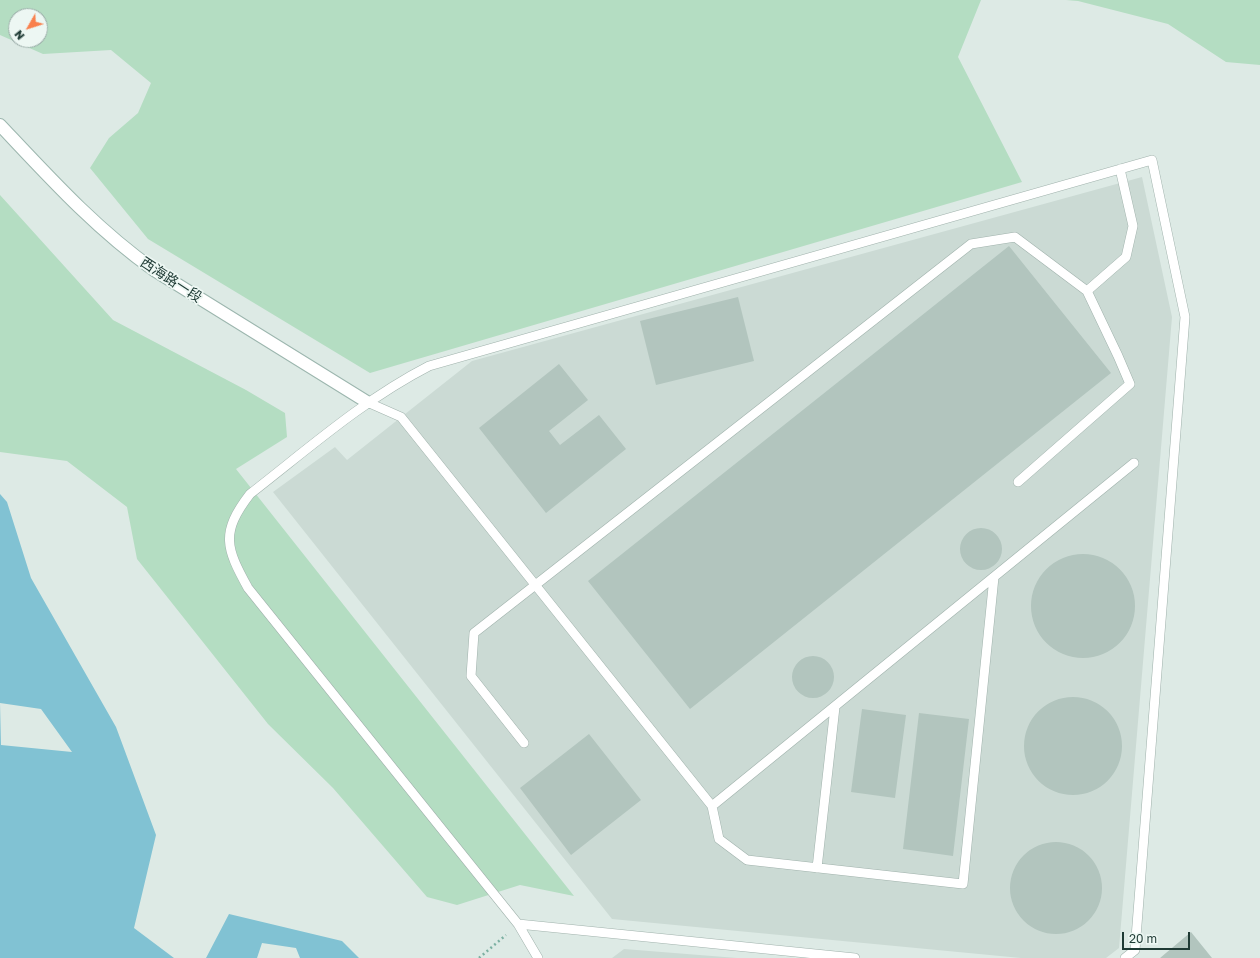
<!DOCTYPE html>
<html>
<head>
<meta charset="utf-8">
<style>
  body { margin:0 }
  #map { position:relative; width:1260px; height:958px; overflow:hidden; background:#ddeae5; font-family:"Golos Text",sans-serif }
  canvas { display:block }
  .north { position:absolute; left:8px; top:8px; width:40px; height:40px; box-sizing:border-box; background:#edf7f3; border:1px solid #9aaba7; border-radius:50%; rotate:231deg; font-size:11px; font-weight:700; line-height:16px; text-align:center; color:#1e3a34 }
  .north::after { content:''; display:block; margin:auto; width:14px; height:18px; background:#f9804c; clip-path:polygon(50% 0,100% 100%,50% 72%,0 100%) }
  .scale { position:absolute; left:1122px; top:932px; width:68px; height:18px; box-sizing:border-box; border:2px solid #1e3a34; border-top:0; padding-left:5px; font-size:12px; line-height:14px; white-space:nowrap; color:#1e3a34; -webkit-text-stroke:3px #edf7f3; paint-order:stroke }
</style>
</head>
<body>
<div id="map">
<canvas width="1260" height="958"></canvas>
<div class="north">N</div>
<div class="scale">20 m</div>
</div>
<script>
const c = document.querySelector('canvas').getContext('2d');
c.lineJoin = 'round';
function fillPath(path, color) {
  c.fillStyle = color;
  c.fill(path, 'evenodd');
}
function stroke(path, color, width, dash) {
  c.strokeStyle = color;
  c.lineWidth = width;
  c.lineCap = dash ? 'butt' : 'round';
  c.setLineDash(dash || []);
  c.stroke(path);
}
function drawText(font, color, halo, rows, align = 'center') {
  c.font = font + ' "Golos Text","Noto Sans TC",sans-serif';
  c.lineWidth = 3.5;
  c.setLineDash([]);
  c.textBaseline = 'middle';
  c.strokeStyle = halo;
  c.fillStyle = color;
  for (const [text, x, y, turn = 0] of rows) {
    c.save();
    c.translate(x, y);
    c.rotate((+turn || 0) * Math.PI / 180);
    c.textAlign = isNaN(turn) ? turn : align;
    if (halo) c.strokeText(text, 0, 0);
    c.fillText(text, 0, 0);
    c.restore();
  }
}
const built = new Path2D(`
  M1142,177L1172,317L1119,948L1106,958H1021L612,919L273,492L335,447L347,460L472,361Z
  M624,949L737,958H612Z`);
const green = new Path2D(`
  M0,0H981L958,57L1022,182L370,373L148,239L90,168L109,138L138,113L151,83L111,50L43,54L0,35ZM16,16H40V40H16Z
  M1066,0H1260V65L1226,62L1168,24L1078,1Z
  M0,195L113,320L246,390L285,413L287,437L236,469L574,896L520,885L457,905L427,897L333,788L268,724L137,559L127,507L67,461L0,452Z`);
const water = new Path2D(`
  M0,494L7,502L31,578L116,727L156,835L134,928L174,958H0ZM0,703L41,709L72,752L1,745Z
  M229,914L342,941L359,958H300L296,948L262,943L257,958H206Z`);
const building = new Path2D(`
  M1009,246L1111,373L690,709L588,581Z
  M738,297L754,361L656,385L640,321Z
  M559,364L588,400L549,431L560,445L599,415L626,449L546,513L479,428Z
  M960 549a21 21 0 1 1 42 0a21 21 0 1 1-42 0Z
  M1031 606a52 52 0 1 1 104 0a52 52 0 1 1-104 0Z
  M792 677a21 21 0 1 1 42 0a21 21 0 1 1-42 0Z
  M1024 746a49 49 0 1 1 98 0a49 49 0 1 1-98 0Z
  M862,709L906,715L895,798L851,792Z
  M919,713L969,719L953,856L903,849Z
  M589,734L641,800L571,855L520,788Z
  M1010 888a46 46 0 1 1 92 0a46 46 0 1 1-92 0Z
  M1191,932L1212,958H1160Z`);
const path = new Path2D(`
  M479,958L506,935`);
const service = new Path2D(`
  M1087,291L1126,257L1133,226L1120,169
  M367,402L401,417L712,806L1134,463
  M524,743L471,676L474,633L971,244L1015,237L1087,291L1118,356L1130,384L1018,482
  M712,806L719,839L747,860L963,884L994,577
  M817,868L835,707
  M518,924L538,958
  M855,958L518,924L248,588C226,548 220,533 250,494C308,449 363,400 429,366L1152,160L1185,317L1135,950L1125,958`);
const secondary = new Path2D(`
  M0,125C49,177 96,229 154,270L367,402`);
const streetNames = [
  ["西海路一段",171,280,33]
];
fillPath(built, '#cbdad4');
fillPath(green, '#b4ddc2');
fillPath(water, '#81c2d3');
fillPath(building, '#b2c5be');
stroke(service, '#a0b2ac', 10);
stroke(secondary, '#9cb6ae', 14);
stroke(path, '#7cb0a2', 2.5, [2, 3]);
stroke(service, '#fff', 9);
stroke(secondary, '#fff', 12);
drawText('14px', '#1e3a34', '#edf7f3', streetNames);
</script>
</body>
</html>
